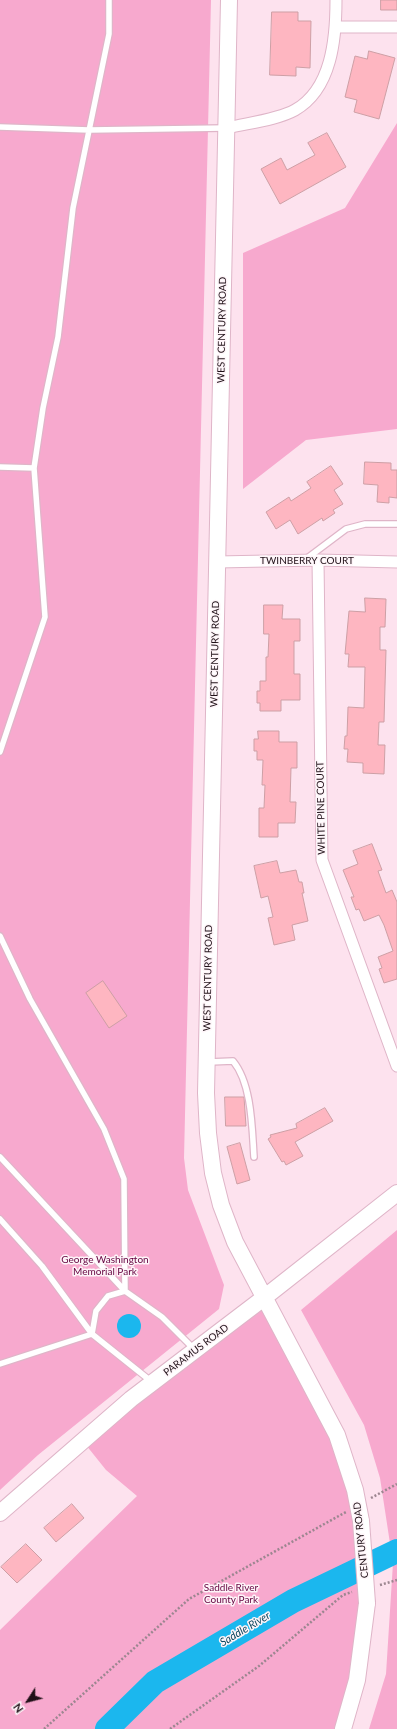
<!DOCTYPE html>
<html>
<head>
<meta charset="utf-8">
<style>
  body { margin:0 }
  #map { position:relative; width:397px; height:1729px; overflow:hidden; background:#fde2ee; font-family:Lato,sans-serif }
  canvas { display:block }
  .north { position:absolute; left:8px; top:1681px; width:40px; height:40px; -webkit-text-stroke:3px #fef5f9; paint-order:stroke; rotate:234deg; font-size:11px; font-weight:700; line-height:16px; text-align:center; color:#1f1017 }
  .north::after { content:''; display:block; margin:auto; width:14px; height:18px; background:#1f1017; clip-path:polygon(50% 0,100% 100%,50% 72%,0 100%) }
</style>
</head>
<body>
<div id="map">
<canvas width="397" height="1729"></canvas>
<div class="north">N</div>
</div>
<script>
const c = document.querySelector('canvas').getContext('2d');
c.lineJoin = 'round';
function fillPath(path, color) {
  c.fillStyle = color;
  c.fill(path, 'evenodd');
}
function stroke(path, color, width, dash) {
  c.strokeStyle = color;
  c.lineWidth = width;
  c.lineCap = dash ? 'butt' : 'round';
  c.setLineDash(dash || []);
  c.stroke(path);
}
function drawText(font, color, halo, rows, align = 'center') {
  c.font = font + ' Lato,sans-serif';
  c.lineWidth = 3;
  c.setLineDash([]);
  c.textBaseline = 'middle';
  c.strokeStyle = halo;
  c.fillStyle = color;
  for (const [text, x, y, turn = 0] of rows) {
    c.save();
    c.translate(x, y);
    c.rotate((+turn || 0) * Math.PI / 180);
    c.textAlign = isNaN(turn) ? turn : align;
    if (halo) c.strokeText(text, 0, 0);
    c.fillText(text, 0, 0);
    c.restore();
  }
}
const green = new Path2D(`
  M0,0H211L184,1158L188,1190L224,1285L219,1309L38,1455L0,1490Z
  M397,123V429L306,440L243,489V253L345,208Z
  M397,1230V1729H369L386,1674L393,1563L380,1478L364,1425L301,1310Z
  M265,1297L337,1435L366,1575L343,1729H0V1630L137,1496L106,1470L82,1440Z`);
const water = new Path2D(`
  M117 1326a12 12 0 1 1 24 0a12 12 0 1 1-24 0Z`);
const river = new Path2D(`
  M107,1729L155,1682L293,1601L397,1551`);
const building = new Path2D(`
  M381,0H397V10H381Z
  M272,12H298V21H311L310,68L296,67V76L270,75Z
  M369,51L395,58L379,119L354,112L357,100L345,97L355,56L367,59Z
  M327,133L346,167L280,204L261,169L281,158L287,170L315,155L308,143Z
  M365,462L391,463V470H397V498L389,497V503L377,502L378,485L364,484Z
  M331,466L343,484L334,490L343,504L333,510L335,513L323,521L322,518L298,534L290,520L276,529L266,512L289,497L291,501L311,488L307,482Z
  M365,598L386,599L385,627H380V650H386L384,722H379L378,745H385L384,774L363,773V763L347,762L348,749H344L345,736H347L348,707L364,708L365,667H348L349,654H345L349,611L365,612Z
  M264,605H283L282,619H300V641H294V674H300V700H281V711H260V703H257V691H260V681H266V657H268L269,634H264Z
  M258,731H279V742H297V768H291L290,802H296L295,823H278V837H259V808H264L265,785H262L263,760H257V751H254V739H258Z
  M372,844L382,870L378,871L386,893L392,890L397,902V979L384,983L379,969L382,968L378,957L393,951L384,925L379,915L364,921L359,909L356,910L351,897H354L343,870L358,864L353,851Z
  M277,861L280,873L296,870L299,882H302L304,893H302L308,921L292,925L295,940L274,945L268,918L273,917L268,896L261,898L254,866Z
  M103,981L127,1016L109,1028L86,993Z
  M225,1097H244L246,1126H226Z
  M325,1108L333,1121L295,1142L303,1156L286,1165L284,1161L282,1162L268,1139L271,1137L270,1135L297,1128L296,1124Z
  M240,1143L250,1180L237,1184L227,1147Z
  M72,1504L84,1518L56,1542L44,1528Z
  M26,1544L42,1560L17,1583L1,1567Z`);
const path = new Path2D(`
  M371,1498L397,1484
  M380,1585L397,1580
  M44,1729L189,1599L346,1512
  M170,1729L259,1666L343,1595L352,1592`);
const service = new Path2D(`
  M0,127L89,130L226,128
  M0,467L34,468
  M306,559L346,529L365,524H397
  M0,752L45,617L34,468L43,408L58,337L73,208L109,34V0
  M0,936L30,999L104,1129L124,1179L125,1291L108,1296L96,1311L92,1334L0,1364
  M209,1062L233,1061C252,1084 252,1128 254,1157
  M0,1157L125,1291L162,1317L195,1350
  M0,1219L42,1266L92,1334L152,1382`);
const minor = new Path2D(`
  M336,27H397
  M227,128C247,123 277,120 295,110C332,89 336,38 336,0
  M318,560L322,860L397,1066
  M217,562L318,560L397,562`);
const secondary = new Path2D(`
  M229,0L206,1093L208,1133L213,1173L221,1205L235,1242L337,1435L355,1490L361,1521
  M0,1513L131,1399L265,1297L397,1193
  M343,1729L357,1680L367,1603`);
const secondaryBridge = new Path2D(`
  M361,1521L367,1603`);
const streetNames = [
  ["WEST CENTURY ROAD",222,330,-89],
  ["TWINBERRY COURT",307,561],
  ["WEST CENTURY ROAD",215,654,-89],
  ["WHITE PINE COURT",321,808,-91],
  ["WEST CENTURY ROAD",208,978,-89],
  ["PARAMUS ROAD",196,1350,-37],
  ["CENTURY ROAD",361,1540,-96]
];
const parkNames = [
  ["George Washington",105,1260],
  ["Memorial Park",105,1272],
  ["Saddle River",231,1588],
  ["County Park",231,1600]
];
const waterNames = [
  ["Saddle River",245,1629,-31]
];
fillPath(green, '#f7a9ce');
fillPath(water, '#1bb7ee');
stroke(river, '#1bb7ee', 24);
fillPath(building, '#feb6c1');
stroke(building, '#cd9fa5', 1);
stroke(service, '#dfb5c8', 8);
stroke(minor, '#dfb5c8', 13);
stroke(secondary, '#dfb5c8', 18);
stroke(path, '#9c8690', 2.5, [2, 2]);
stroke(service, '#fff', 5.5);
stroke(minor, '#fff', 11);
stroke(secondary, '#fff', 16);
stroke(secondaryBridge, '#dfb5c8', 18, []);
stroke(secondaryBridge, '#fff', 16);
drawText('10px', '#1f1017', '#fef5f9', streetNames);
drawText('10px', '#650441', '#fef5f9', parkNames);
drawText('italic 11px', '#114a61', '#fef5f9', waterNames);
</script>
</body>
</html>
